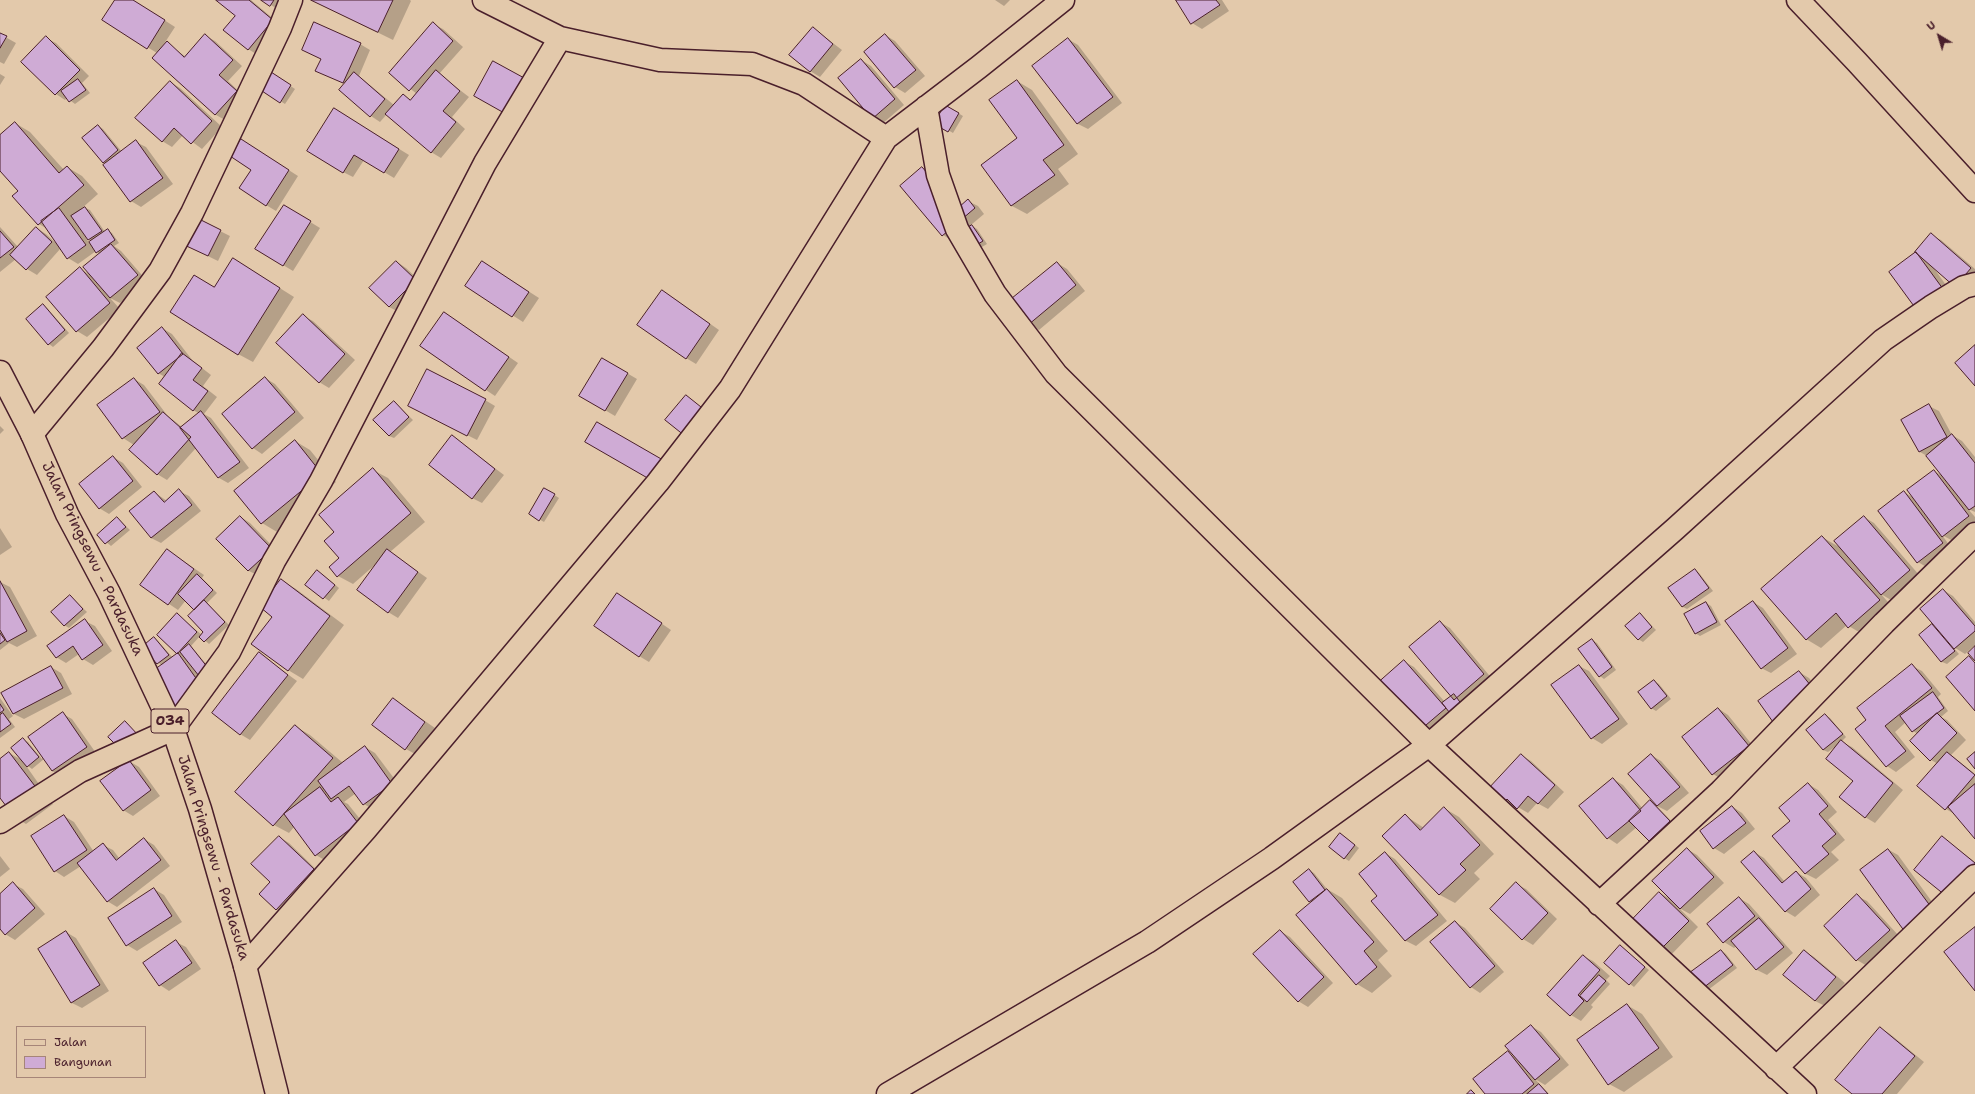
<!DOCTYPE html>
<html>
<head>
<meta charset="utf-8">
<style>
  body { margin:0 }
  #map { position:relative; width:1975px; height:1094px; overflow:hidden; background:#e3c9ab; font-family:"Shantell Sans",sans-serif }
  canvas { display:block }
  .legend { position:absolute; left:16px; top:1026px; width:130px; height:52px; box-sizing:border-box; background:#e3c9ab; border:1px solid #a68578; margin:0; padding:5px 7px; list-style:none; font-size:12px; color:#4a1f2b }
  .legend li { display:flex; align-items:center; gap:8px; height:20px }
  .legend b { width:20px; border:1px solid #a68578 }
  .north { position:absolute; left:1919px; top:16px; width:40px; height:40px; -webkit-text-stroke:3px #e3c9ab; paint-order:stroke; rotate:322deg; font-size:11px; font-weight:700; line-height:16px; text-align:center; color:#4a1f2b }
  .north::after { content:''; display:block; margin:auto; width:14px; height:18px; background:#4a1f2b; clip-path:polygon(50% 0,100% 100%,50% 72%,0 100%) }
</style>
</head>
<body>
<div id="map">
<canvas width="1975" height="1094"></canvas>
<ul class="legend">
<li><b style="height:5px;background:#e3c9ab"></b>Jalan</li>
<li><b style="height:11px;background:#cfabd5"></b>Bangunan</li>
</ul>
<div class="north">U</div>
</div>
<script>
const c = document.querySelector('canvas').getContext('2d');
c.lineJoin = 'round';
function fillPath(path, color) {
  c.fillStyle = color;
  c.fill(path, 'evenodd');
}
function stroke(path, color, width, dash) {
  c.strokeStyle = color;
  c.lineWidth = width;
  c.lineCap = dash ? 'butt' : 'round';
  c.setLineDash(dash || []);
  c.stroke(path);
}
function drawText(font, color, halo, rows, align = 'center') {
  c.font = font + ' "Shantell Sans",sans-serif';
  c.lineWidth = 3;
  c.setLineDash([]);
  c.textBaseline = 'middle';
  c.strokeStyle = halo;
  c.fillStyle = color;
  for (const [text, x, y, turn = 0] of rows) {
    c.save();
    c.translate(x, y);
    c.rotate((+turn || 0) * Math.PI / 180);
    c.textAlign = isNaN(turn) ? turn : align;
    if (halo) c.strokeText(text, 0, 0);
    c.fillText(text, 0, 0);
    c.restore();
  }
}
const shadow = new Path2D(`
  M116,0H133L175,27L162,47L167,43L186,57L206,36L215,41L242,66L228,81L246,98L225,120L216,115L154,58L157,53L103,20Z
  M218,0H251L282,26L258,55L248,49L237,16Z
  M262,0H301L290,16Z
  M312,0H410L411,1L393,40Z
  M995,0H1010L1004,6Z
  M1177,0H1222L1229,11L1202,29L1192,23Z
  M433,24L443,29L463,47L439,74L469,97L452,117L465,129L441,158L431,152L387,114L380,122L371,116L345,84L317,71L322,59L303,50L360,44L370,50L359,76L394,105L403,96L411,100L417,94L390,73Z
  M813,28L842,50L820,77L810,71Z
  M0,34L16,43L4,64L0,62Z
  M885,35L895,41L925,76L905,93L895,87Z
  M46,38L56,43L89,76L82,83L90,93L75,104L67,98L65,100L56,94Z
  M1068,39L1078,45L1122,103L1088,129L1078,124L1033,66Z
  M861,60L871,66L904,105L882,124L873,118Z
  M271,73L295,89L285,104L261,89Z
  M0,74L5,77L0,85Z
  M1017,81L1032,90L1078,154L1058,169L1069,184L1027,214L1012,206L982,165L1019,139Z
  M170,82L180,88L222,127L202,149L183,135L172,147L162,141Z
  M946,106L963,116L953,133L936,123Z
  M344,115L409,155L394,178L364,160L353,177L343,172Z
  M15,123L30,132L64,170L67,167L82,176L98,194L81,209L85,208L90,210L105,232L108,231L112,233L119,243L114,246L121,251L147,281L120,303L110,298L120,309L87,337L77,331L80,269L91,275L100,254L96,251L78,264L68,258L61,248L37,275L27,269L16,259L0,272V227L18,247L36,228L46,234L58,245L49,230L39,224L19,191L0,169V136ZM86,238L92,241L89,243Z
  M98,126L103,129L122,152L136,142L146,147L173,184L141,207L131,201L107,164L103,162Z
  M251,146L298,176L276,211L266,205L252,169Z
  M922,168L932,174L961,207L968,201L978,206L984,214L971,225L977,229L987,244L965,257L951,240L943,235Z
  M294,212L320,228L293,271L283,265Z
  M220,231L230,236L218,261L181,243Z
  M1931,235L1941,240L1975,269V281L1933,267L1956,299L1930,318L1917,253Z
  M397,262L406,268L425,286L399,312L389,307L371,288Z
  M1057,263L1067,269L1085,291L1039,330L1029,324Z
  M248,268L294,297L253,362L238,354L215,288Z
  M492,268L539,298L523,322L467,286Z
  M672,297L719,330L696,364L686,358Z
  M43,305L47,308L69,333L53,347L49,344Z
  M445,313L518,363L495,396L486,390Z
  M303,316L313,321L355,360L329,388L319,382Z
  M162,328L172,334L193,361L211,375L203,386L217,397L204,414L211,418L249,468L228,483L219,478L196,448L167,480L157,474L134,445L123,438L99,405L134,379L144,385L167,415L182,427L200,414L193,410L165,377L158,373Z
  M603,359L637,379L615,416L581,396Z
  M265,378L275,384L304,418L262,454L253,448Z
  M485,400L495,406L477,440L419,411Z
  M394,402L413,420L394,438L389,436Z
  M1929,406L1939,411L1952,435L1962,441L1975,457V512L1968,509L1975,517V524L1953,541L1942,535L1952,549L1928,568L1918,562L1904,492L1914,498L1934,471L1943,476L1927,456L1920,452Z
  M0,426L4,430L0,434Z
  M453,437L504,475L482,503L472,498Z
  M295,441L310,450L336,482L277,532L262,523Z
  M113,457L123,463L142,487L109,514L99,508Z
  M373,470L388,478L425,522L390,552L427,578L398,618L388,612L376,564L353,584L338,576L340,558L336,532Z
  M545,489L559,498L544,522L530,514Z
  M179,491L189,496L201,511L161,543L151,538L154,492L167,501Z
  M241,517L250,523L281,555L259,576L249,571L218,539Z
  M1864,517L1874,523L1920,576L1891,600L1881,594L1894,609L1864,635L1847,625L1821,648L1806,639L1822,537L1841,548Z
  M117,518L130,530L111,546L98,535Z
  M0,528L12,547L0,555Z
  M167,550L204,575L202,578L217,593L207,603L229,625L209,644L200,636L191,646L216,676L201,679L212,694L186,714L162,666L144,647L154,638L158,641L173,658L179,653L158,635L177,614L202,635L205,632L196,610L186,600L178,610L141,585Z
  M1695,570L1699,573L1713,591L1687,609L1683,607L1670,588Z
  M322,574L339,588L329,601L306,585Z
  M281,580L296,589L344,625L303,679L288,670L274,617Z
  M0,582L10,587L37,636L17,647L9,643L0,650Z
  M1943,590L1953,596L1975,622V645L1965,654L1952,646L1959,654L1947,664L1942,662L1920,635L1932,626L1938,629Z
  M70,596L87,612L69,628L64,625Z
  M627,600L671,630L649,662L639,656Z
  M1753,602L1763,608L1797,654L1771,673L1761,668Z
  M1706,603L1711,606L1721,625L1700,636L1695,633Z
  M1640,614L1656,630L1643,642L1638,639Z
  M85,621L95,626L112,651L93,665L83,659L79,654L66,663L56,657Z
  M1440,622L1450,628L1493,680L1430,736L1420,730L1405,662L1414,667L1445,702L1452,697Z
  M1592,640L1597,643L1616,670L1604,679L1600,676Z
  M260,654L297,681L250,740L240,734Z
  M1579,666L1589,671L1628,724L1602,744L1592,738L1553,685Z
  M1912,666L1922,671L1941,694L1938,697L1948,711L1941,717L1947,720L1966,740L1951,755L1975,774V837L1956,815L1946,809L1919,786L1938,764L1931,760L1918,734L1913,731L1906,722L1895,732L1915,757L1896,772L1887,766L1868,720Z
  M51,667L61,673L72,694L24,719L14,714Z
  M1799,672L1809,678L1824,697L1784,727Z
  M1654,681L1659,684L1671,699L1656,711L1651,708Z
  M0,698L13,716L9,719L15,727L0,738Z
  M393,699L435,728L415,754L406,749Z
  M1719,709L1728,715L1758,752L1723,780L1713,774Z
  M63,714L72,719L96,753L62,776L52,771L44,759L32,769L28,766L24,740L28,742L42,759Z
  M1825,715L1830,718L1846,737L1841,742L1852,747L1903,790L1875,823L1865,817L1854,780L1839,744L1828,752L1823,750Z
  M125,722L142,739L122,750Z
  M295,726L310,735L343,763L365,747L375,753L402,789L374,810L364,804L356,793L344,802L348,804L368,829L326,861L316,855L294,827L289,833L274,825Z
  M9,753L22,760L53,804L26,824L16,818L0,797V760Z
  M1521,755L1531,761L1564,792L1548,809L1537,803L1528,813L1516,806L1508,814L1498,809Z
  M1651,755L1661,761L1689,793L1667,811L1657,806L1674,824L1654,843L1637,827L1617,844L1608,838L1613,779L1623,785L1643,809L1650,801L1656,805Z
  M129,761L139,767L160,796L133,816L123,810Z
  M1808,784L1818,790L1837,812L1828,820L1845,840L1831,852L1839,860L1816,879L1806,874L1774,836L1791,821Z
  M1733,807L1742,813L1755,829L1724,854L1714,848Z
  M1444,808L1459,817L1494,854L1474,873L1480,879L1455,903L1440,895L1384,836L1406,816L1424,828Z
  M64,816L74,822L94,852L103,845L113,850L119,858L144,839L154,845L170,866L117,907L107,901L81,866L64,877L55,871Z
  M1341,834L1359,848L1349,861L1344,858Z
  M279,837L289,843L323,876L286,915L276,909L272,882Z
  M1943,838L1975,862V889L1961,905L1951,900Z
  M1687,849L1697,855L1724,883L1690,914L1679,908L1698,927L1669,957L1659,951L1660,893L1672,900Z
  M1889,850L1898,855L1943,917L1916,937Z
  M1754,852L1764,858L1785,882L1796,872L1806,878L1820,895L1795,917L1785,911Z
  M1385,853L1395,859L1447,921L1416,946L1406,941L1373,901L1378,896Z
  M0,856L10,869L0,877Z
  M1309,870L1314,873L1327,889L1342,898L1388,951L1378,960L1392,976L1372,993L1357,984L1312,903L1294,883Z
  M13,884L23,889L45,914L15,940L5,934L0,928V896Z
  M1516,884L1526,889L1557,919L1533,945L1523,939Z
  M154,889L164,895L182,922L137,951L127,945Z
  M1857,896L1867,901L1899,936L1867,966L1857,960L1825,926Z
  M1739,898L1749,904L1793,953L1767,975L1757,970L1737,946L1734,948L1724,942L1708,924Z
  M1455,922L1465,928L1504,972L1480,993L1471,987Z
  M1280,931L1290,937L1333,983L1308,1007L1298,1001Z
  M66,932L76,938L109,991L82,1008L72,1003L39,949Z
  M176,942L186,947L201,969L169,991L160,985Z
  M1620,946L1649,970L1634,987L1630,984Z
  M1722,951L1726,954L1737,968L1708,990L1704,987Z
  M1804,951L1814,957L1845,983L1825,1006L1815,1001L1784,975Z
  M1583,956L1593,961L1610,976L1606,980L1610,984L1591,1005L1593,1007L1581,1021L1571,1015L1548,995Z
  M1627,1005L1642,1014L1673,1057L1624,1092L1609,1084Z
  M1531,1026L1541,1032L1569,1065L1545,1085L1535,1079L1549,1094H1487L1508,1053L1517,1058Z
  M1880,1028L1890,1034L1924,1062L1897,1094H1854Z`);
const building = new Path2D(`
  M115,0H133L165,20L147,49L102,20Z
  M216,0H249L273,20L248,50L223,30L235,16Z
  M261,0H274L270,6Z
  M311,0H393L378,32Z
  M1176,0H1216L1220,5L1191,24Z
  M314,22L361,43L343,83L315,71L321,59L302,50Z
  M433,22L453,41L409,91L389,73Z
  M813,27L833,44L810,72L789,55Z
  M0,33L7,36L0,48Z
  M205,34L233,60L219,75L237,91L215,115L152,58L167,41L184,57Z
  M885,34L916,70L894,88L864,52Z
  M46,36L80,70L55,95L21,62Z
  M1068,38L1113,97L1077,124L1032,66Z
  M861,59L895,99L872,119L838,78Z
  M493,61L526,79L506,114L474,96Z
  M436,70L460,91L443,111L456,122L431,153L385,114L403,94L410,100Z
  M271,72L291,85L280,103L259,89Z
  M354,72L385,99L370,117L339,90Z
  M78,79L86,90L69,102L61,91Z
  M1017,80L1064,145L1043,160L1055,175L1011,206L981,165L1017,138L989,100Z
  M170,81L212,121L191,144L174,128L162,142L135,118Z
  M945,105L959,113L948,132L934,124Z
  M334,108L399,149L384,173L354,155L343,173L307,151Z
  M15,122L59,173L67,166L84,185L38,225L12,196L18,191L0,171V135Z
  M98,125L118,150L103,163L82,138Z
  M241,139L289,170L266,206L239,188L251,170L230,156Z
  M136,140L163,178L130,202L103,165Z
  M922,167L958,208L968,199L975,208L942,236L900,186Z
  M284,205L311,221L283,266L255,249Z
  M85,207L102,231L88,240L71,216Z
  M59,208L86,245L67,259L41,221Z
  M193,216L221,230L208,256L180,243Z
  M972,225L983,241L960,255L950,239Z
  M36,227L52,242L26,270L10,255Z
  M108,229L115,240L96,253L89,242Z
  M0,231L14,247L0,258Z
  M1931,233L1971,268L1955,287L1915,252Z
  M111,244L138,275L110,298L83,267Z
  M1916,252L1946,293L1919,313L1889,272Z
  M233,258L280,288L238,355L170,312L194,275L214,287Z
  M396,261L416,280L389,307L369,288Z
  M482,261L529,292L512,317L465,286Z
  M1057,262L1076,285L1028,325L1009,301Z
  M80,267L110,303L76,332L46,297Z
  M662,290L710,324L686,359L637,325Z
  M43,304L65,330L48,345L26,319Z
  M444,312L509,357L485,391L420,346Z
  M303,314L345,354L319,383L276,343Z
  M162,327L183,354L158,374L137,348Z
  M1975,345V386L1955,363Z
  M182,353L202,368L193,380L208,391L193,411L159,384Z
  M602,358L628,373L605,411L579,396Z
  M427,369L486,399L467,436L408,406Z
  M265,377L295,412L252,449L222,414Z
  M134,378L160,412L122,439L97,405Z
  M686,395L706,411L685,436L665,420Z
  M394,401L409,417L389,436L373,420Z
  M1929,404L1947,437L1919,452L1901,420Z
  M201,411L240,462L218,478L180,428Z
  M163,412L191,437L157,475L129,450Z
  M597,422L663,460L651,480L585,442Z
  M1952,434L1975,463V506L1969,510L1926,456Z
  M452,435L495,469L472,499L429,465Z
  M295,440L322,474L261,524L234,491Z
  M113,456L133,481L99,509L79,484Z
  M373,468L411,513L337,577L329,567L339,558L324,541L334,532L319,515Z
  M1934,470L1969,516L1942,537L1907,490Z
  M544,488L555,494L539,521L529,514Z
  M179,489L192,505L151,538L129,511L154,491L164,502Z
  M1904,491L1943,543L1917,563L1878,511Z
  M240,516L272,549L248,571L216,539Z
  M1864,516L1910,570L1881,595L1834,541Z
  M117,517L126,527L105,544L97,535Z
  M1822,536L1880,600L1848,628L1836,613L1806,640L1761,589Z
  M167,549L194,569L168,605L140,585Z
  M387,549L418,572L388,613L357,590Z
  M1695,569L1709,588L1682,607L1668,588Z
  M317,570L335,585L323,599L305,585Z
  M197,574L213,590L194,610L178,594Z
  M281,579L330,616L288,671L251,644L272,617L260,607Z
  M0,581L27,631L7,642L0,630Z
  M1943,589L1975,626V631L1954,649L1920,609Z
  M617,593L662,623L639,657L594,626Z
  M70,595L83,609L64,626L51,612Z
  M204,600L225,622L204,642L199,637L203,632L188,616Z
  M1753,601L1788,648L1761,669L1725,621Z
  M1706,602L1717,622L1695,634L1684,614Z
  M177,613L197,632L177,654L157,635Z
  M1640,613L1652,627L1638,640L1625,626Z
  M85,619L103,645L82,660L73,646L56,658L47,646Z
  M1440,621L1484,674L1454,700L1409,647Z
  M1932,624L1955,651L1941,662L1919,635Z
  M0,633L5,640L0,644Z
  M154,637L169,655L157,664L142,647Z
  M1592,639L1612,667L1599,677L1578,649Z
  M189,644L212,673L203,681L180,652Z
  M1975,646V661L1968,653Z
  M259,652L288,675L240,735L212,713Z
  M178,653L203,688L175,709L149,674Z
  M1969,656L1975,663V711L1946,677Z
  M1404,660L1446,708L1419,731L1378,683Z
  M1912,664L1932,688L1885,726L1906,751L1886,767L1855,729L1866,720L1857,708Z
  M1579,665L1619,719L1591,739L1551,685Z
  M51,666L63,688L13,714L1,693Z
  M1799,671L1815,691L1773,722L1758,701Z
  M1654,680L1667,696L1651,709L1638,692Z
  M1933,692L1944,708L1912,732L1900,716Z
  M1454,694L1468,713L1457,722L1442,703Z
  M393,698L425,722L405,750L372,725Z
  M0,704L4,710L0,713Z
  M1718,708L1749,746L1712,775L1682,737Z
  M63,712L87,747L52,771L28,737Z
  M3,713L11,724L0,732V715Z
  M1937,713L1957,733L1930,761L1910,741Z
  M1825,714L1843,734L1823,750L1806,730Z
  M125,721L139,736L122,751L108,737Z
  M295,725L333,758L273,826L235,792Z
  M23,738L39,757L27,767L11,748Z
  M1841,740L1893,783L1865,818L1839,797L1853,781L1826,759Z
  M365,746L392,784L363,805L349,786L331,799L318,781Z
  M9,752L44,798L16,819L0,798V759Z
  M1947,752L1975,775L1945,810L1917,786Z
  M1975,752V769L1967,759Z
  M1521,754L1555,785L1538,804L1528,796L1517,809L1507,799L1498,809L1482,796Z
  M1651,754L1680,787L1657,806L1628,774Z
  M129,760L151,790L123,811L100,781Z
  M1613,778L1641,811L1607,839L1579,806Z
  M1808,783L1828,806L1819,814L1836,834L1822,846L1829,854L1805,874L1772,836L1790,821L1779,808Z
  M1975,784V839L1948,807Z
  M320,787L331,802L338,797L358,823L315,856L284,814Z
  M1650,800L1670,821L1649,841L1629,821Z
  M1732,806L1746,823L1713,849L1700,831Z
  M1444,807L1480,845L1460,864L1466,870L1439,895L1382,836L1405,814L1420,830Z
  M64,815L87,850L54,872L31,836Z
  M1340,833L1355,845L1344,859L1329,847Z
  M279,836L314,869L276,910L259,894L270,882L251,864Z
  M1942,836L1975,863V871L1951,900L1914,870Z
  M144,838L161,860L107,902L77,863L103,843L116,860Z
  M1687,848L1714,877L1680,909L1652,881Z
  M1888,849L1934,911L1905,932L1860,870Z
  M1754,851L1782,883L1796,871L1811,889L1785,912L1741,862Z
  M1385,852L1438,915L1405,941L1371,901L1377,896L1359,874Z
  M1309,869L1325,890L1309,902L1293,882Z
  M13,882L35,908L5,935L0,929V894Z
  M1516,882L1548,913L1522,940L1490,909Z
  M154,888L172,916L126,946L108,918Z
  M1327,889L1374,942L1364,951L1377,967L1356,985L1296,915Z
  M1659,892L1689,921L1658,952L1629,923Z
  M1857,894L1890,930L1856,961L1824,926Z
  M1739,897L1755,916L1723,943L1707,924Z
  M1759,918L1784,947L1756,970L1731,941Z
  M1455,921L1495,966L1470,988L1430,942Z
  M1975,927V991L1944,952Z
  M1280,930L1324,977L1298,1002L1253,954Z
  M66,931L100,985L71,1003L38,949Z
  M176,940L192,963L159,986L143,963Z
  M1620,945L1645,967L1629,985L1604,963Z
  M1721,950L1733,965L1703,988L1691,972Z
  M1804,950L1836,977L1815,1001L1783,975Z
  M1583,955L1600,970L1578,995L1584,1001L1570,1016L1547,995Z
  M1599,975L1606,981L1587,1002L1580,996Z
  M1627,1004L1659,1048L1608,1085L1577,1040Z
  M1531,1025L1560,1059L1535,1080L1505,1046Z
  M1880,1027L1915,1056L1882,1094H1852L1835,1080Z
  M1508,1051L1534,1084L1522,1094H1485L1473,1079Z
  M1539,1084L1548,1094H1527Z
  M1471,1090L1475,1094H1467Z`);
const minor = new Path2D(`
  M484,0L560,38L660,60L752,64L804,84L886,138
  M1798,0L1857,62L1975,191
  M926,107L938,175L957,229L995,294L1056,374L1429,745L1805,1094
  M32,434L103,348L160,271L192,213L280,28L291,0
  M0,822L80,771L173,729L229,652L274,561L321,481L485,163L560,38
  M1599,904L1721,791L1884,623L1975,534
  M245,966L366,829L658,482L730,389L886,138L979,67L1063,0
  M1776,1068L1975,876
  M888,1094L1147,942L1272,858L1429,745L1675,529L1883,340L1931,307L1964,287L1975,284`);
const primary = new Path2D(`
  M0,372L32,434L67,514L109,593L173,729L200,809L245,966L277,1094`);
const shields = [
  [170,721,38]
];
const shieldNames = [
  ["034",170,721]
];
const streetNames = [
  ["Jalan Pringsewu - Pardasuka",92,559,64],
  ["Jalan Pringsewu - Pardasuka",213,858,73]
];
fillPath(shadow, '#0003');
fillPath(building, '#cfabd5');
stroke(building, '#4a1f2b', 1);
stroke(minor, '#4a1f2b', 25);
stroke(primary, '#4a1f2b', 25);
stroke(minor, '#e3c9ab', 22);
stroke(primary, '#e3c9ab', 22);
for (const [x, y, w] of shields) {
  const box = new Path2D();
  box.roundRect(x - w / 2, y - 12, w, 24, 3);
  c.fillStyle = '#e3c9ab';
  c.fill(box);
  stroke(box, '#4a1f2b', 1);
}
drawText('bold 14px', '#4a1f2b', null, shieldNames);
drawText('15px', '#4a1f2b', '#e3c9ab', streetNames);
</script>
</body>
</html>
